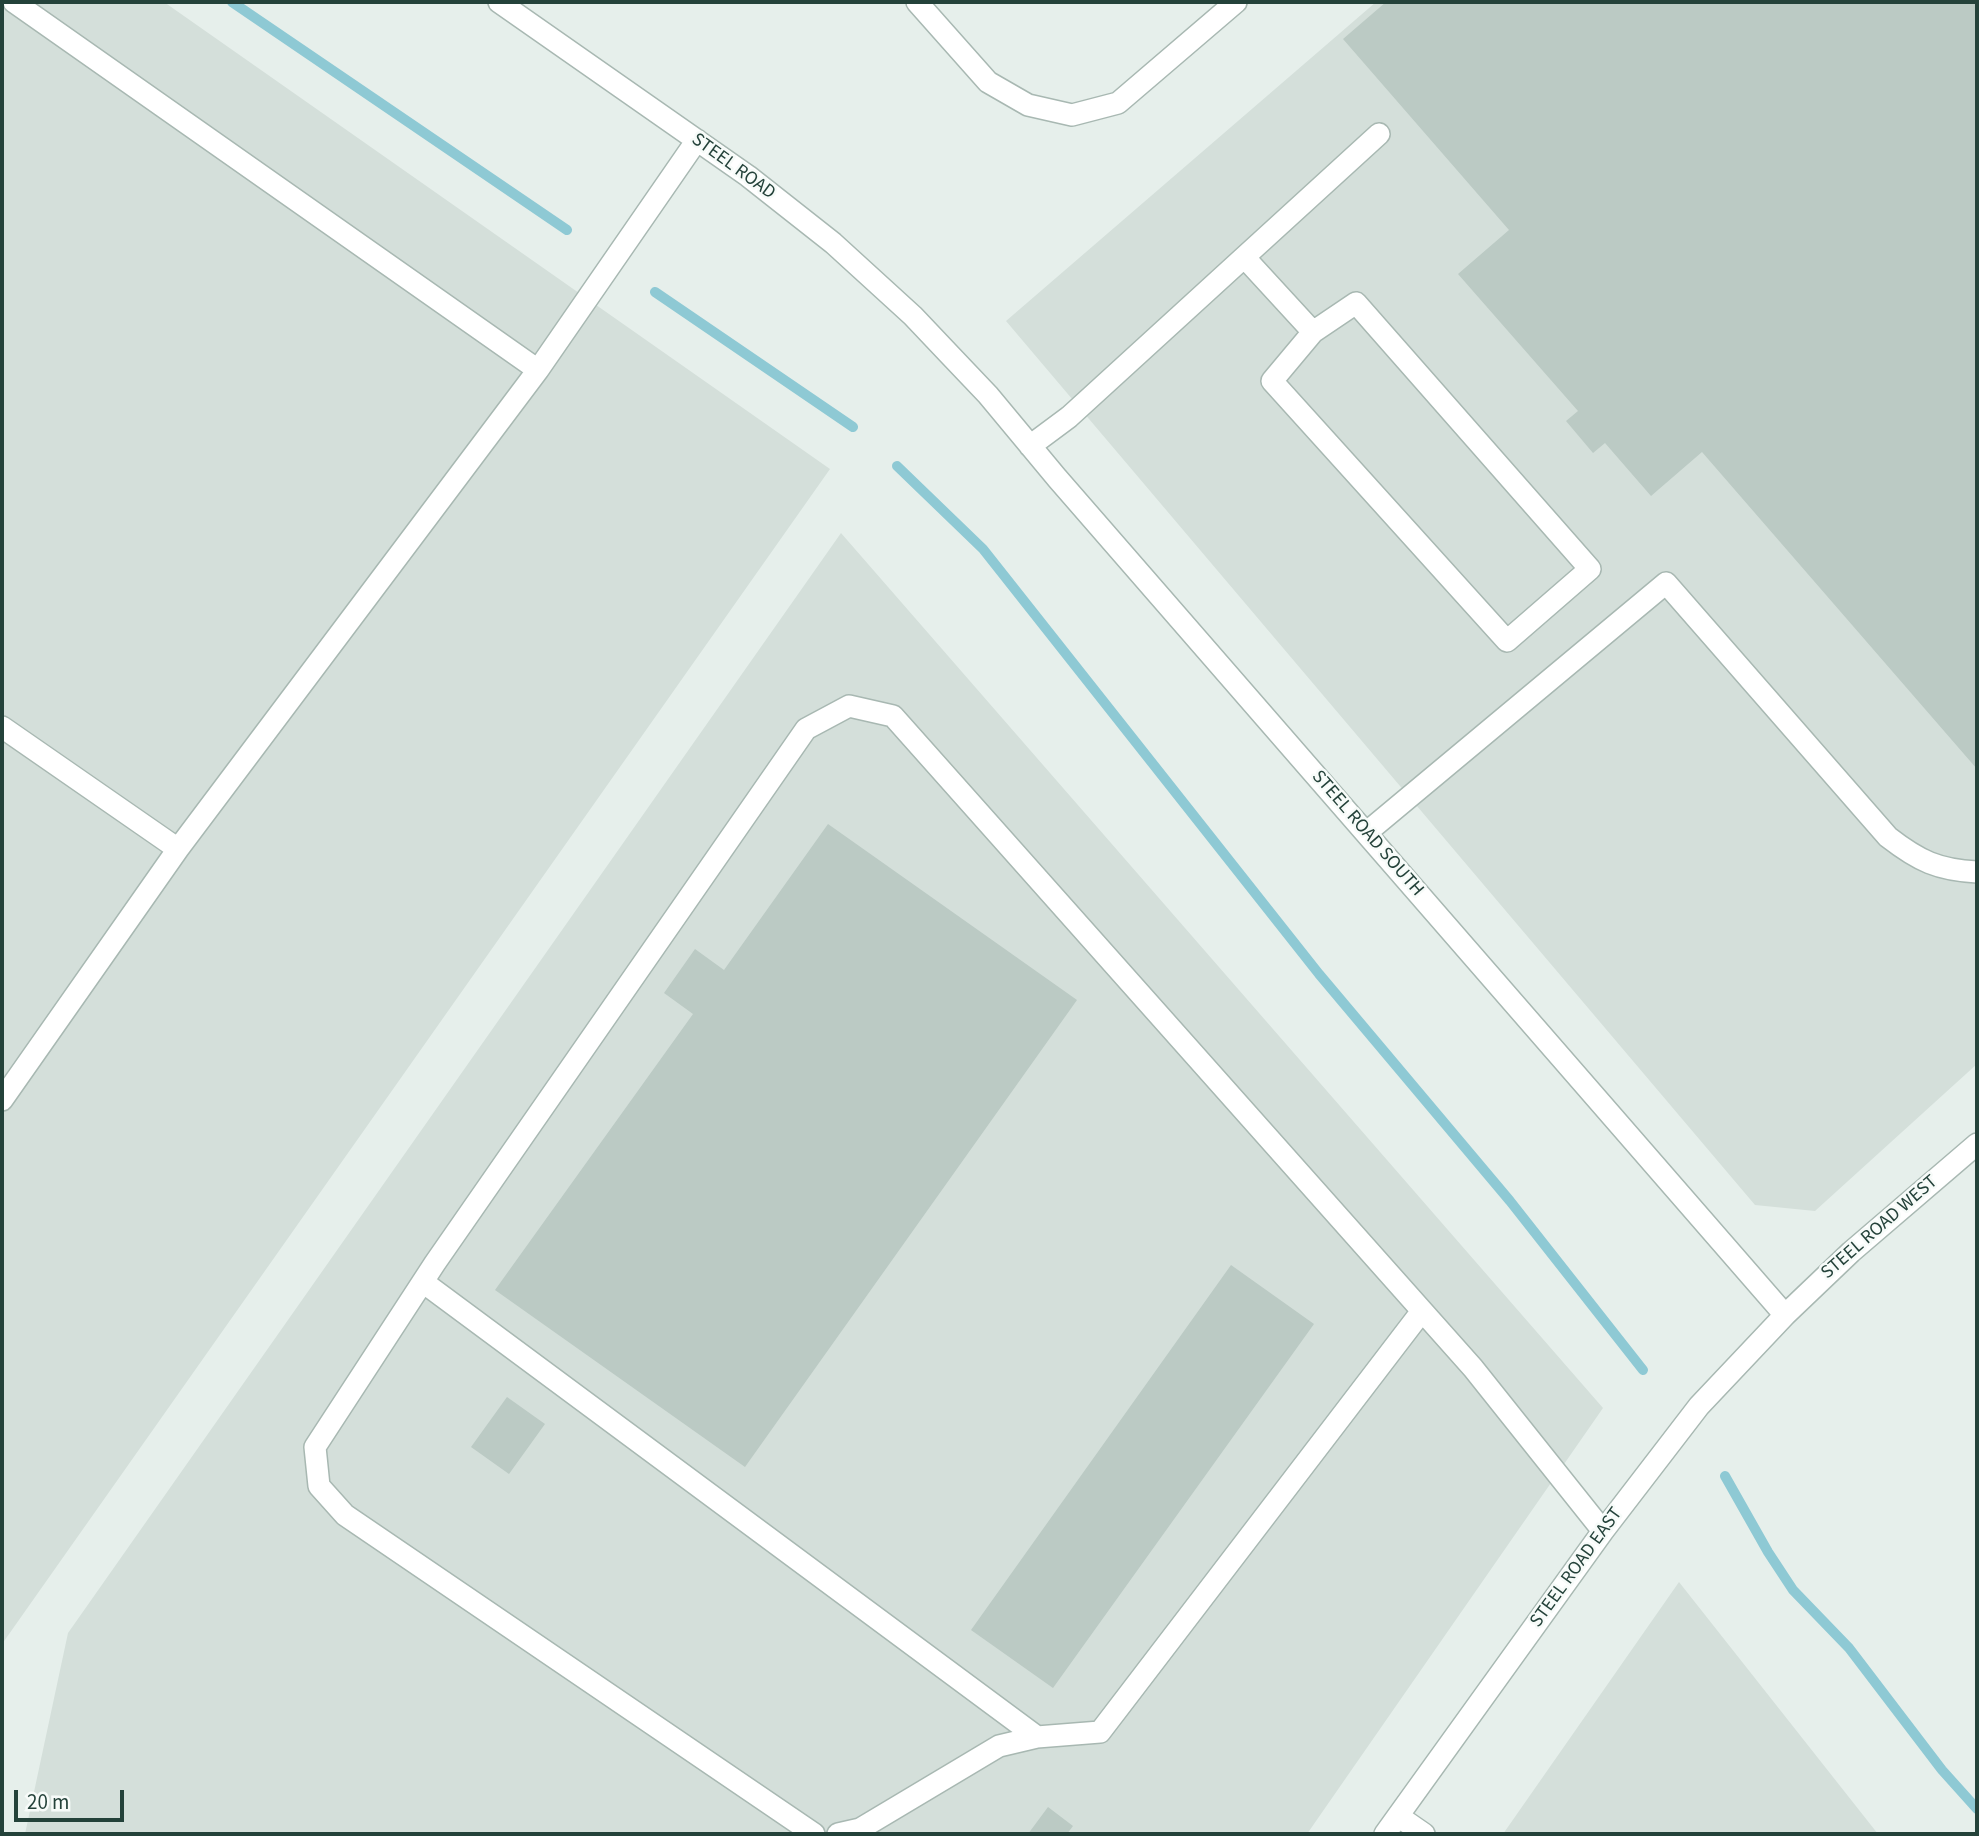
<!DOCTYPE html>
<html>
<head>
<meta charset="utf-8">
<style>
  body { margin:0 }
  #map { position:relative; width:1979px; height:1836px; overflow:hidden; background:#e6efeb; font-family:"Source Sans 3",sans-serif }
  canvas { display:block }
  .frame { position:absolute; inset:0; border:4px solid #24423a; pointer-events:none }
  .scale { position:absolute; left:14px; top:1790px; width:110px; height:32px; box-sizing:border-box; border:4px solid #24423a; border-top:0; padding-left:9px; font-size:21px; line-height:24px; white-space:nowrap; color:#24423a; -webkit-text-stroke:5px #f7fbf9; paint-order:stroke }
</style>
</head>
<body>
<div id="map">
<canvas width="1979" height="1836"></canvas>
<div class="frame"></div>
<div class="scale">20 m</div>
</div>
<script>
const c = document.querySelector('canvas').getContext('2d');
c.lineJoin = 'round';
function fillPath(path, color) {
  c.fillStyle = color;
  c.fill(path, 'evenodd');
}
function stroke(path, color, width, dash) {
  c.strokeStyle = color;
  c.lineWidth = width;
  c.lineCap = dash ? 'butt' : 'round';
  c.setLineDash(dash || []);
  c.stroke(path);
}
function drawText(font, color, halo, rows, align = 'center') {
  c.font = font + ' "Source Sans 3",sans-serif';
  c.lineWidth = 5;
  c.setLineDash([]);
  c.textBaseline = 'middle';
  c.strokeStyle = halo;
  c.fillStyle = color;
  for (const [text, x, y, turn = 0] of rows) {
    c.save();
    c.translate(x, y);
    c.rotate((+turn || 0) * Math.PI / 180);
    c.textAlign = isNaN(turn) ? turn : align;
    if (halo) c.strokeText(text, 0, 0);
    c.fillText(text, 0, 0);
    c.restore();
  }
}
const built = new Path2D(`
  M2,2H164L830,469L2,1644Z
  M1376,2H1977V1064L1815,1211L1755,1205L1006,321Z
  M841,533L1603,1408L1307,1834H25L68,1633Z
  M1679,1582L1878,1834H1503Z`);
const stream = new Path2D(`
  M232,2L567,230
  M655,292L853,427
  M897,466L983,549L1319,974L1510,1201L1643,1370
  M1725,1476L1768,1552L1793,1590L1849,1648L1942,1770L1977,1809`);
const building = new Path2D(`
  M1386,2H1977V769L1702,452L1651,496L1605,443L1593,453L1566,421L1578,411L1458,274L1509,230L1343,39Z
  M828,824L1077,1000L745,1467L495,1290L693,1014L664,993L695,949L724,970Z
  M1231,1265L1314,1324L1053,1688L971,1630Z
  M507,1397L545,1424L509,1474L471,1447Z
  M1048,1807L1073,1826L1067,1834H1028Z`);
const minor = new Path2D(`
  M14,2L538,370L697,140
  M499,2L748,176L833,243L913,316L949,354L988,395L1057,478L1785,1315
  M917,2L988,82L1028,105L1072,115L1118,103L1236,2
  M1245,258L1313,332L1272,381L1507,641L1590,569L1356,303L1313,332
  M1030,446L1069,417L1379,134
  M2,727L178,849L2,1100
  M1366,833L1666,583L1888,837C1919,861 1938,870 1977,872
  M178,849L538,370
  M423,1282L1037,1737
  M1398,1816L1424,1834
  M814,1834L345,1515L319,1486L315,1447L435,1263L806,729L849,706L893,716L1473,1368L1603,1531
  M838,1834L860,1829L999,1746L1037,1737L1100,1732L1422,1311
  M1385,1834L1603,1531L1699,1406L1785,1315L1851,1252L1977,1144`);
const streetNames = [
  ["STEEL ROAD",733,167,36],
  ["STEEL ROAD SOUTH",1367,834,49],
  ["STEEL ROAD WEST",1880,1228,-41],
  ["STEEL ROAD EAST",1577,1568,-54]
];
fillPath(built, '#d4dfda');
stroke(stream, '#8ec9d4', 10);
fillPath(building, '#bbcac4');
stroke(minor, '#a8b8b2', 24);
stroke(minor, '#fff', 21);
drawText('19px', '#24423a', '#f7fbf9', streetNames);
</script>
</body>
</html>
